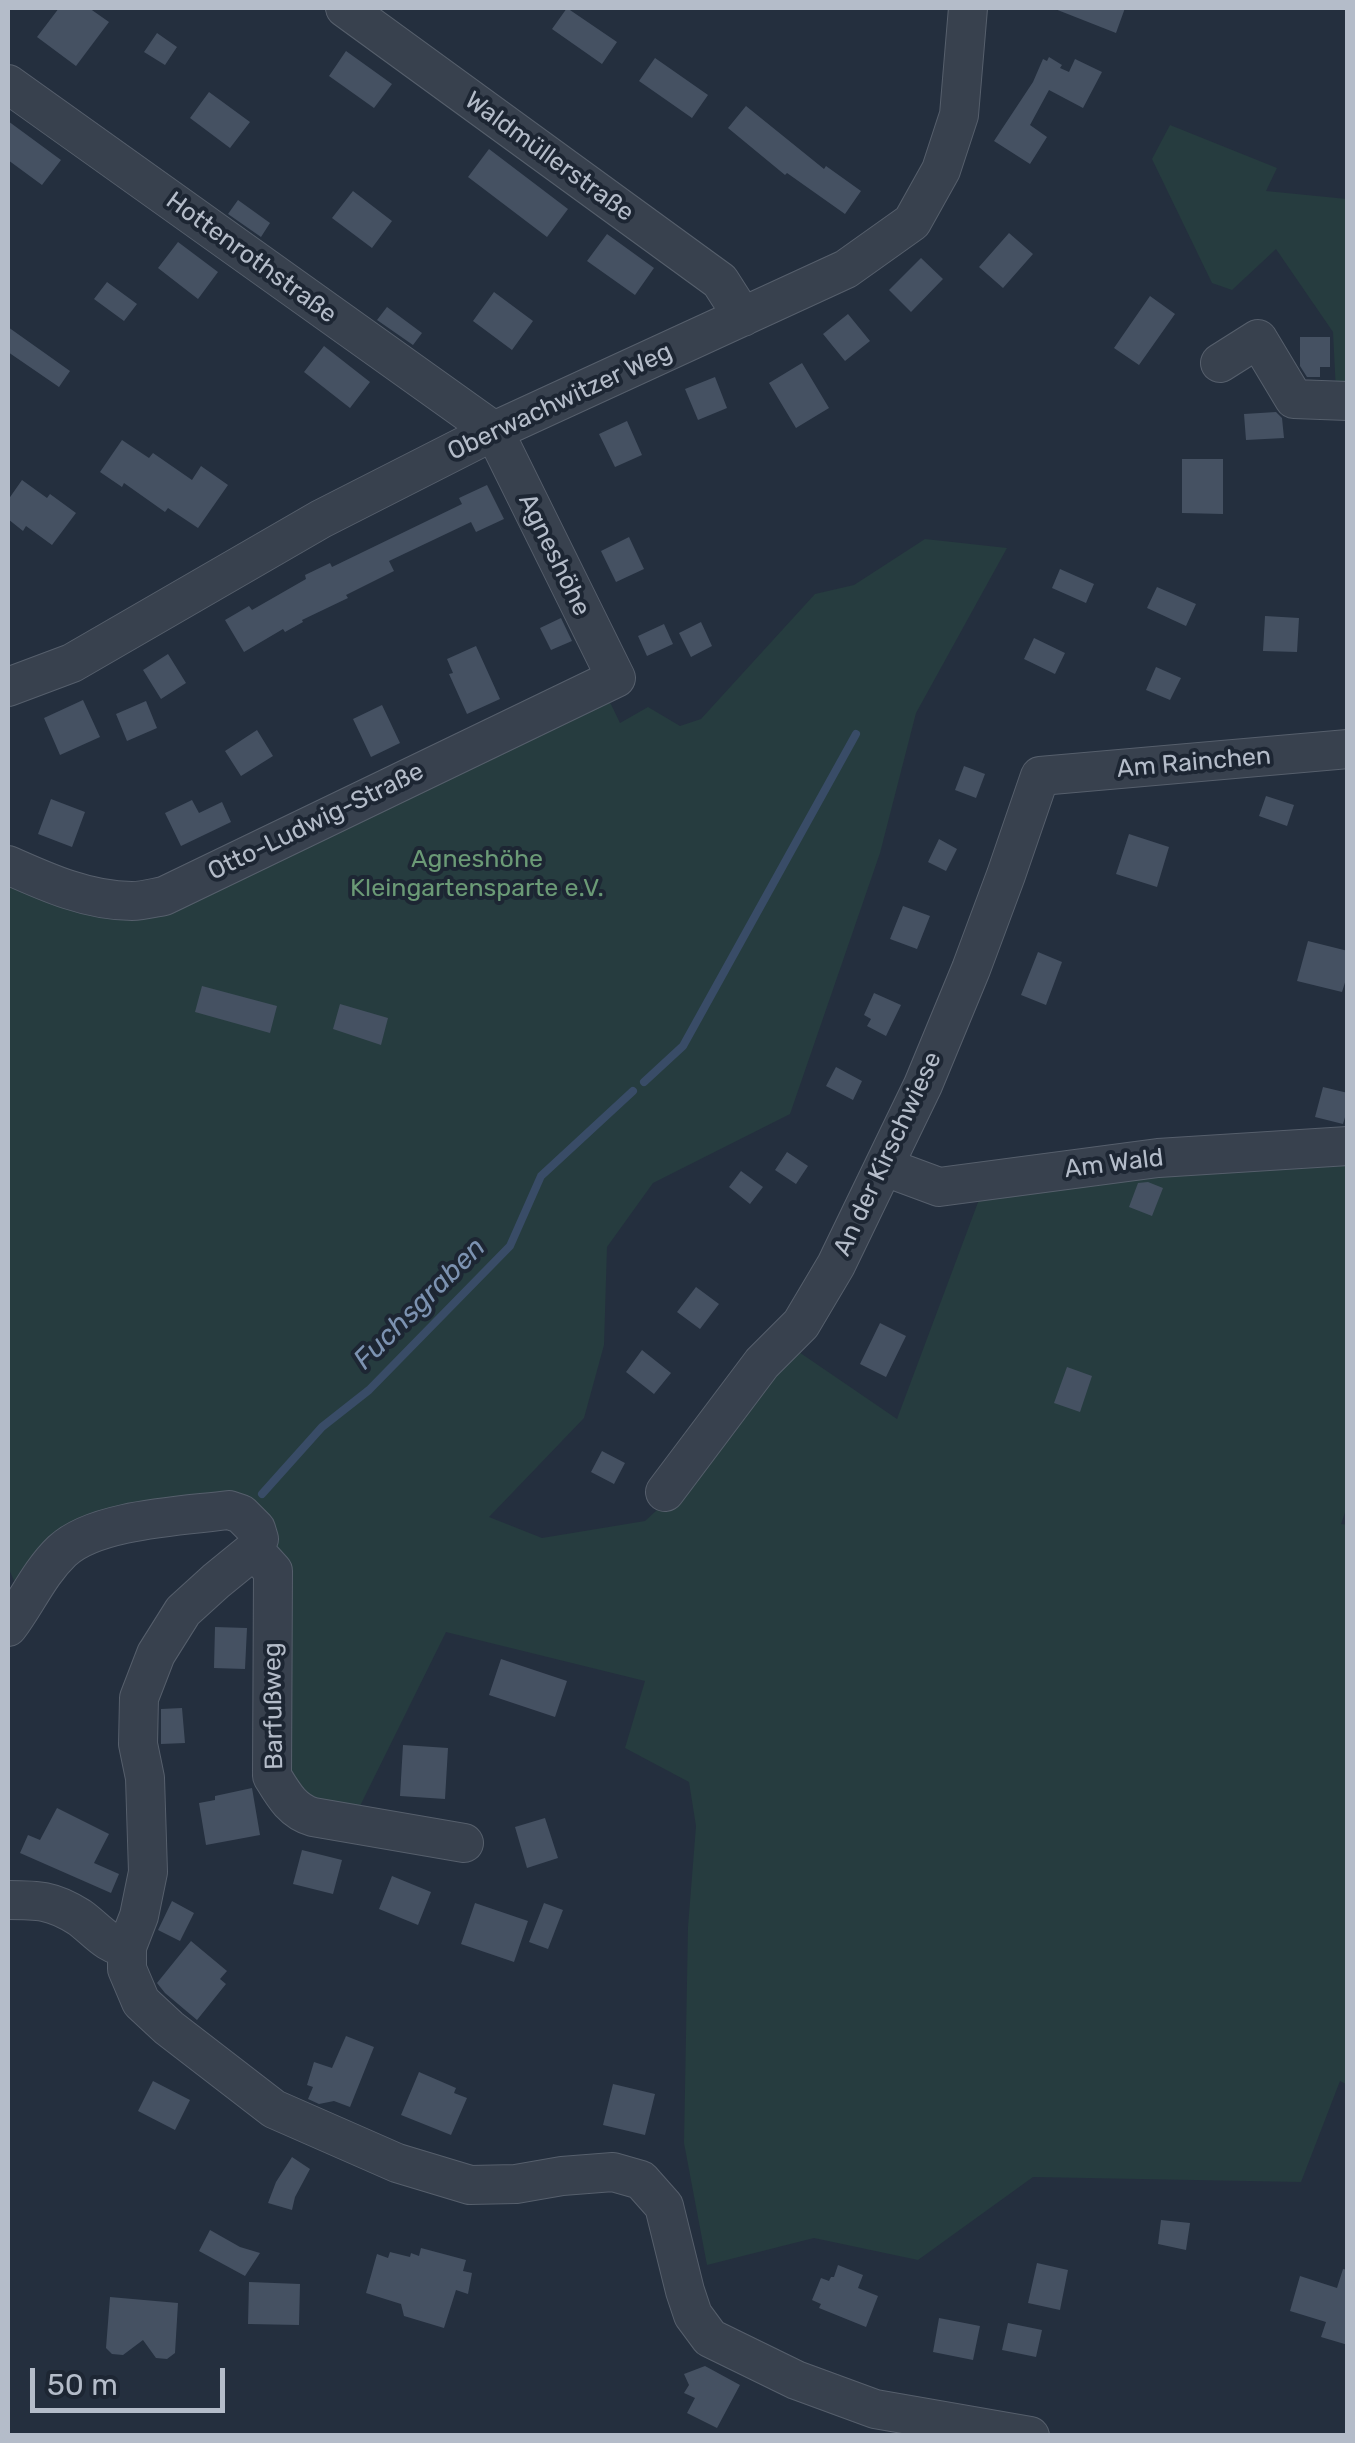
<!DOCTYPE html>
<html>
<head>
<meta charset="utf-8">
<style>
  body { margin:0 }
  #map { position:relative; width:1355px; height:2443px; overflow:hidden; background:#242f3e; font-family:Rubik,sans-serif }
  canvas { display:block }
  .frame { position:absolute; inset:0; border:10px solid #b4bcc9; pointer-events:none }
  .scale { position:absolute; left:30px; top:2368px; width:195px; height:45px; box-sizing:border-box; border:5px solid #b4bcc9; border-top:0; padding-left:12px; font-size:30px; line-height:35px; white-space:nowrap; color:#b4bcc9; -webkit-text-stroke:8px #1d2633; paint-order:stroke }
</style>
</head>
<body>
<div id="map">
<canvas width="1355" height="2443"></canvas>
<div class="frame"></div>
<div class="scale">50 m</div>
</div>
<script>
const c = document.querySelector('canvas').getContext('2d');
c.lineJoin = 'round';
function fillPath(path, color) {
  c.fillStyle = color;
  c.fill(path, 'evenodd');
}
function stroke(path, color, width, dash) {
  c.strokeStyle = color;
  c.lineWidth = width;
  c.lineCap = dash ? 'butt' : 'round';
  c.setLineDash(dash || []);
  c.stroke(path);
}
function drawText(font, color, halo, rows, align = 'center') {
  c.font = font + ' Rubik,sans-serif';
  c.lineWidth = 8;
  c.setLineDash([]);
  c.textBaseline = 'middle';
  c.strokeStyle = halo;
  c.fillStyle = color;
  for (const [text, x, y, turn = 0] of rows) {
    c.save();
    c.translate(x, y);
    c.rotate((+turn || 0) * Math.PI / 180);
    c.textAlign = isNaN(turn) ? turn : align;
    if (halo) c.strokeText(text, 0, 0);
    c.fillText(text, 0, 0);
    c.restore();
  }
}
const green = new Path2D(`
  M1170,125L1277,168L1266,191L1347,199V392H1336L1333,332L1276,249L1232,290L1212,283L1152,159Z
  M925,539L1007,548L916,713L880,853L790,1114L653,1183L607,1247L604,1345L584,1418L489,1517L542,1538L645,1521L669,1499L796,1350L897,1419L980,1197L1085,1178L1347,1157L1348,1504L1341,1524L1348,1525V2085L1340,2081L1301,2182L1033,2177L918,2260L814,2238L707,2265L684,2143L688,1927L696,1826L689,1782L625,1748L645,1681L446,1632L358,1810L334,1815L278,1771V1551L226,1497L15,1583L8,1567V870L131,908L607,696L620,723L648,707L680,726L701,719L815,594L854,585Z`);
const stream = new Path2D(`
  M644,1082L683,1046L856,734
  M262,1494L322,1427L369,1390L510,1246L541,1176L633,1091`);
const building = new Path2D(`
  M59,8H89L109,22L76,66L37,37Z
  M567,8L617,42L602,64L552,29Z
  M1055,8H1125L1116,33L1055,9Z
  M157,33L177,47L165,65L144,52Z
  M346,51L392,84L374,108L329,76Z
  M1049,57L1062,65L1060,68L1069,72L1075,59L1102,72L1083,108L1049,90L1030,125L1047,137L1030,164L994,141L1033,82L1043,59L1047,61Z
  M655,58L708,95L692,118L639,81Z
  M209,92L250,122L230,148L190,118Z
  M746,106L824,169L826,166L861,191L845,214L787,173L785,175L728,128Z
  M8,121L61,160L42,185L8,160Z
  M489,149L568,209L547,237L468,177Z
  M353,191L392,221L372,248L332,218Z
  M238,200L270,223L261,237L228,214Z
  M1009,233L1033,254L1003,288L979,267Z
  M607,234L654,268L635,295L587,261Z
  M178,242L218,272L198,299L158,268Z
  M921,258L943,279L911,312L889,290Z
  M107,282L137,304L124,321L94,299Z
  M494,292L533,321L512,350L473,321Z
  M1150,296L1175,314L1139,365L1114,348Z
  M387,307L422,333L413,345L377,320Z
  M848,314L870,341L845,361L823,334Z
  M8,327L70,371L59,387L8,352Z
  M1300,337H1330V367H1320V377H1307L1300,366Z
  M324,346L370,382L350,408L304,372Z
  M802,363L829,408L796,428L769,383Z
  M715,377L727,408L698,420L685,389Z
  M1276,412L1282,418L1284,438L1246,440L1244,414Z
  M627,421L642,455L615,467L599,434Z
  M122,440L149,458L153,453L192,480L201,466L228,485L198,528L168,508L165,512L124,483L122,487L100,472Z
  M1182,459H1223V514L1182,513Z
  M22,480L47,498L50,494L76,513L52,545L26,526L23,531L8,519V500Z
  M487,485L504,519L476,532L471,522L389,561L394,571L346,595L348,598L302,620L303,622L285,632L283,629L244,652L225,620L249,606L252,610L306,579L305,575L330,563L332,567L462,504L459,498Z
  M629,537L644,569L616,582L601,551Z
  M1060,569L1094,584L1086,603L1052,588Z
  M1157,587L1196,604L1186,626L1147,608Z
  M1265,616L1299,618L1297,652L1263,651Z
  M561,618L572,641L551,650L540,628Z
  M701,622L712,646L691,657L679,633Z
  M664,624L673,644L647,656L638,636Z
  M1034,638L1065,653L1055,674L1024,659Z
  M476,646L500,699L467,714L449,674L453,673L447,659Z
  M168,654L186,683L161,699L143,670Z
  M1156,667L1181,678L1170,700L1146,690Z
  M83,700L100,737L60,755L44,718Z
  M146,701L157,728L127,741L116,714Z
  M382,705L400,743L371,757L353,719Z
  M257,730L273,756L241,776L225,751Z
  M964,766L985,774L976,798L955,790Z
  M1266,796L1294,805L1287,826L1259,816Z
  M51,799L85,812L72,847L38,834Z
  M192,800L199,813L222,802L231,822L181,846L165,813Z
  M1129,834L1169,847L1157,887L1116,874Z
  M939,839L957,849L946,871L928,862Z
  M903,906L930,916L917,949L890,939Z
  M1308,941L1348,951V973L1342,992L1297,981Z
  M1038,952L1062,962L1046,1005L1021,995Z
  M202,986L277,1006L270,1033L195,1012Z
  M874,993L901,1005L886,1036L867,1026L871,1019L864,1015Z
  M340,1004L388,1018L381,1045L333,1029Z
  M836,1067L862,1081L853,1100L826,1086Z
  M1323,1087L1348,1093V1107L1343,1124L1315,1117Z
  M787,1152L808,1166L796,1184L775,1170Z
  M741,1171L763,1187L750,1204L729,1187Z
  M1148,1182L1163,1188L1152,1216L1129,1207L1138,1183Z
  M696,1287L719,1304L700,1329L677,1312Z
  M880,1323L906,1336L886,1377L860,1364Z
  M642,1350L671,1373L654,1394L626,1372Z
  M1067,1367L1092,1376L1080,1412L1054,1403Z
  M602,1451L625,1463L614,1484L591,1472Z
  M215,1627L247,1628L245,1669L214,1668Z
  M501,1659L567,1681L555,1717L489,1695Z
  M182,1708L185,1743L161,1744V1709Z
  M403,1745L448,1748L445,1799L400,1796Z
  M252,1788L260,1835L206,1845L199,1803L215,1800V1796Z
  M57,1808L109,1834L94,1863L119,1874L111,1893L20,1853L28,1835L40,1840Z
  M545,1818L558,1858L527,1868L515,1827Z
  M302,1850L342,1860L333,1894L293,1884Z
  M392,1876L431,1892L418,1925L379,1909Z
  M172,1901L194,1913L180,1941L158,1930Z
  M475,1903L528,1921L514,1962L461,1944Z
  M544,1903L563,1910L548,1949L529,1942Z
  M191,1941L227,1971L220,1979L226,1984L197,2020L165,1993L157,1983Z
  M346,2036L374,2047L350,2107L334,2101L319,2104L308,2099L313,2087L307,2085L314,2062L332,2068Z
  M419,2072L456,2088L454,2093L467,2098L451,2135L401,2115Z
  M153,2081L190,2100L175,2130L138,2111Z
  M613,2084L655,2094L645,2135L603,2125Z
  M292,2157L310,2169L295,2197L292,2210L268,2203L276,2182Z
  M1161,2220L1190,2223L1186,2250L1158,2244Z
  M210,2230L240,2247L260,2253L245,2276L199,2251Z
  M421,2248L466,2260L463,2271L472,2273L468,2294L456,2290L444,2328L404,2316L401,2304L366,2293L377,2254L388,2258L390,2252L410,2257L411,2253L419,2256Z
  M1037,2263L1068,2270L1060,2310L1028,2303Z
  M838,2265L863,2275L858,2288L878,2296L866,2327L819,2308L821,2304L812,2300L821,2278L829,2281L831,2277H834Z
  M1343,2269L1348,2270V2345L1321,2337L1326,2322L1290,2311L1300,2276L1337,2288Z
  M249,2282L300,2284L299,2325L248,2324Z
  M110,2297L178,2303L175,2353L167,2359L156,2358L143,2340L123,2355L112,2354L106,2348Z
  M939,2318L980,2326L973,2360L933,2352Z
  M1008,2323L1042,2330L1036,2357L1002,2350Z
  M705,2366L740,2385L717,2428L687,2413L695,2398L684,2393L689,2385L684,2374Z`);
const minor = new Path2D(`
  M345,8L720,281L743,317
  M8,84L494,431L616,678L164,896C153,898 142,901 132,901C88,901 46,882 8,865
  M1220,363L1258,339L1294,399L1348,401
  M8,687L72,663L321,519L494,431L846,269L912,222L941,170L959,115L968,8
  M885,1167L939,1187L1158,1158L1348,1146
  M665,1492L762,1363L801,1324L836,1265L923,1085L971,969L1006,875L1040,776L1348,749
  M254,1550L273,1571L272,1776C283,1794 292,1811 313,1817L464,1843
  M8,1627C27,1602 39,1573 62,1551C96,1519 183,1516 229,1510L241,1514L256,1529L259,1539L254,1550L216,1581L183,1611L156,1654L139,1698L138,1744L145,1778L148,1872L139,1916L127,1947V1969L141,2002L169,2028L274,2109L397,2163L470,2185L516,2184L562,2176L613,2172L641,2180L664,2206L685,2291L693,2315L710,2338L796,2380L875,2409L1030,2436
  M8,1900C38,1900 52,1900 79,1917C95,1928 107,1946 127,1947`);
const streetNames = [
  ["Waldmüllerstraße",549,157,36],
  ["Hottenrothstraße",251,258,36],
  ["Oberwachwitzer Weg",560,402,-25],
  ["Agneshöhe",554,555,64],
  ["Am Rainchen",1194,763,-5],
  ["Otto-Ludwig-Straße",316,822,-26],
  ["An der Kirschwiese",888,1154,-65],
  ["Am Wald",1114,1164,-7],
  ["Barfußweg",274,1706,-91]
];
const parkNames = [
  ["Agneshöhe",477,860],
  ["Kleingartensparte e.V.",477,889]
];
const waterNames = [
  ["Fuchsgraben",420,1304,-45]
];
fillPath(green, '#263c3f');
stroke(stream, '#394c67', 8);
fillPath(building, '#455162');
stroke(minor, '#565f6c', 40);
stroke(minor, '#38414e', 38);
drawText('25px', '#b4bcc9', '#1d2633', streetNames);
drawText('25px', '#6b9a76', '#1d2633', parkNames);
drawText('italic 28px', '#7c92b1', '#1d2633', waterNames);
</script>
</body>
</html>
